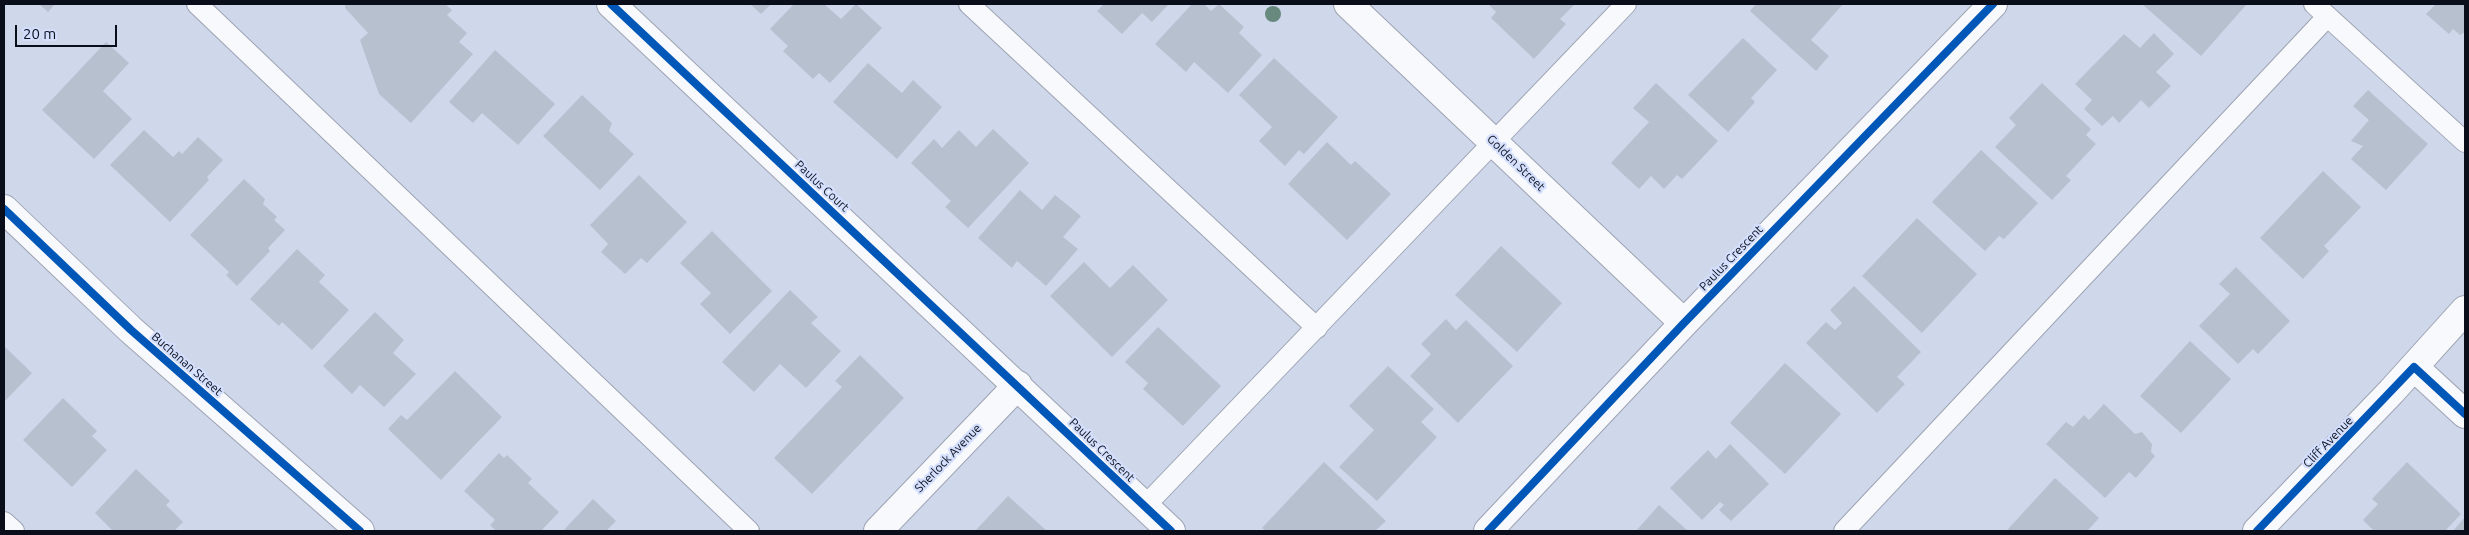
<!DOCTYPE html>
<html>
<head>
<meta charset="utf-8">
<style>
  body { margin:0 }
  #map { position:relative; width:2469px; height:535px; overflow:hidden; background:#cfd7eb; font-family:Ubuntu,sans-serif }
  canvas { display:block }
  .frame { position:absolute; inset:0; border:5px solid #0a0e1b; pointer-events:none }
  .scale { position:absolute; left:15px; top:25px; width:102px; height:22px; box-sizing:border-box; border:2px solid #0a0e1b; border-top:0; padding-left:6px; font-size:15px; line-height:18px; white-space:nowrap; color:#0a0e1b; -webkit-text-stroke:4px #d4dffd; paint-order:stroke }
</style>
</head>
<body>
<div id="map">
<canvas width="2469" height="535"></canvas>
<div class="frame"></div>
<div class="scale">20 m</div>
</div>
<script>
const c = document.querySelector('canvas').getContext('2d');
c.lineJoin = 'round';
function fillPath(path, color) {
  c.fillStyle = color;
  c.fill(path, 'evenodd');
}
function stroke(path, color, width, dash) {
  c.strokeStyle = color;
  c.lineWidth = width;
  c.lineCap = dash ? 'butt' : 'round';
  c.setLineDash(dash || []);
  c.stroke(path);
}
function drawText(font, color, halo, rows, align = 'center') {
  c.font = font + ' Ubuntu,sans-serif';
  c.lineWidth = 4.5;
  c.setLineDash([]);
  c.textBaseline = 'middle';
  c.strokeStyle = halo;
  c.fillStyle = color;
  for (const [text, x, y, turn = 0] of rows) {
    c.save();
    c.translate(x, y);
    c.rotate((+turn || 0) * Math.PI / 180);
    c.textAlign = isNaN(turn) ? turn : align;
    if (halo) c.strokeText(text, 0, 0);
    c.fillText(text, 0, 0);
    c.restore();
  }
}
const building = new Path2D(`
  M39,4H55L48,12Z
  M345,4H445L452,10L447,15L467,33L459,42L473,54L411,123L379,94L360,40L368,33L345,8Z
  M750,4H771L761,14Z
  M794,4H824L841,19L856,4L882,28L830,83L819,73L813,79L783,51L788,46L770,29Z
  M1104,4H1169L1152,22L1142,13L1122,34L1097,11Z
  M1192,4H1204L1211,11L1219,4L1244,27L1239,33L1262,55L1228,93L1194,62L1186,72L1155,44Z
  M1488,4H1575L1560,19L1566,24L1534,59L1491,18L1496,12Z
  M1756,4H1843L1811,40L1829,56L1816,71L1750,11Z
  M2142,4H2247L2201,56Z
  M2436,4H2465V32L2460,35L2453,29L2449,34L2426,14Z
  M2154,33L2174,54L2156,72L2171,86L2149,108L2141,100L2119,123L2113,116L2102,126L2084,109L2092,100L2075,84L2124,34L2140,48Z
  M1743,38L1777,70L1751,98L1755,102L1728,132L1688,95Z
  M106,42L129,63L103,91L132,119L94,159L42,110Z
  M495,50L555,104L518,145L482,113L473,123L449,102Z
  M1274,58L1338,117L1304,154L1299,150L1285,166L1259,141L1272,127L1239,95Z
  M868,63L902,93L913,80L942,107L897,159L833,102Z
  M1656,83L1718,141L1682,179L1677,175L1664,189L1651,176L1639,189L1611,163L1649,122L1633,108Z
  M2042,83L2091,129L2086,135L2096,144L2066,176L2071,180L2052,200L1995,147L2016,125L2009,118Z
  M2368,90L2428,144L2386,190L2351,159L2363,146L2351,141L2369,120L2353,106Z
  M582,95L612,123L609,131L634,154L600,190L543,136Z
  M993,129L1029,163L968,228L945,207L951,201L911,163L934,139L942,148L959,130L976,147Z
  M144,130L173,157L179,151L182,154L198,137L223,160L207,177L209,180L170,222L110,165Z
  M1327,142L1351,165L1355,161L1391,194L1347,240L1288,184Z
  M1981,150L2038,203L2004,239L1999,236L1985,251L1932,202Z
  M2323,171L2361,207L2324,246L2329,251L2303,279L2260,238Z
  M639,175L687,222L647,263L641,258L625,274L601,252L608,244L590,225Z
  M244,179L265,199L263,204L277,217L274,220L285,230L268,248L270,251L237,286L226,275L229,272L190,235Z
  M1020,190L1042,210L1055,195L1081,216L1063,237L1078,249L1046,286L1017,261L1012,268L978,238Z
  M1917,218L1977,274L1922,333L1862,276Z
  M712,231L772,291L730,334L700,304L711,293L680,263Z
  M1501,246L1562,303L1517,352L1455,295Z
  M297,249L325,275L319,282L349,310L312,350L282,322L279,326L250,299Z
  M1084,262L1110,288L1133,265L1168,300L1112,357L1050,296Z
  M2236,267L2290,321L2258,354L2253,349L2238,364L2199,326L2230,294L2219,284Z
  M1854,286L1921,352L1897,377L1905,384L1877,413L1806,343L1826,322L1835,330L1842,323L1830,310Z
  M790,290L818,317L811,323L841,351L806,388L780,364L754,392L722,362Z
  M375,312L404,340L393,353L416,374L384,407L360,385L352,394L323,366Z
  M1446,319L1456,330L1466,320L1513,366L1458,423L1410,376L1431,354L1421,344Z
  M1158,327L1221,386L1183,426L1143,389L1148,383L1125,362Z
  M2190,341L2231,379L2181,433L2140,396Z
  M4,346L32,373L4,402Z
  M860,355L904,398L812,494L774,458L842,387L835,381Z
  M1785,363L1841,414L1785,474L1730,423Z
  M1388,366L1434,409L1421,422L1437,437L1377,501L1339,467L1374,430L1349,406Z
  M455,371L502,417L441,480L388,429L401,415L407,420Z
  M63,398L97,431L92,436L107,450L72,487L23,440Z
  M2104,404L2135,434L2142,432L2152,444L2151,452L2155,456L2136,478L2129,472L2105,498L2046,444L2066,422L2073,427L2084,415L2089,420Z
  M1730,444L1769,484L1731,521L1719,510L1724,505L1720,502L1702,520L1670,488L1708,450L1716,459Z
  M499,453L504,458L507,455L532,479L528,483L559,512L541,531H496L490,525L495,520L464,491Z
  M1324,462L1386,521L1375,531H1266L1262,528Z
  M2407,462L2461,514L2445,531H2374L2363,520L2378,504L2372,499Z
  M136,469L170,501L166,505L183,522L174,531H113L95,513Z
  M2055,478L2099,518L2087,531H2010L2008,529Z
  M1008,496L1047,531H975Z
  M593,499L616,521L606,531H563Z
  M1659,505L1688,531H1636Z
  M2465,517V531H2453Z`);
const service = new Path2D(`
  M197,4L749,531
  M969,4L1317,328
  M2314,4L2465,142
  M1145,506L1626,4
  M4,522L14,531
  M1844,531L2327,17`);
const minor = new Path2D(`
  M611,4L1171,531
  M1348,4L1684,323
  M4,209L131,330L360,531
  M2414,367L2465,414
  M878,531L1018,385
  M1488,531L1684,323L1993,4
  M2257,531L2391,392L2465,310`);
const cycleway = new Path2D(`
  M611,4L1171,531
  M4,209L131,330L360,531
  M1488,531L1684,323L1993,4
  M2257,531L2414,367L2465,414`);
const trees = [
  [1273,14]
];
const streetNames = [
  ["Golden Street",1516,163,44],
  ["Paulus Court",822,186,43],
  ["Paulus Crescent",1731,258,-46],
  ["Buchanan Street",187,364,41],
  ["Cliff Avenue",2328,442,-46],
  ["Paulus Crescent",1102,450,44],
  ["Sherlock Avenue",948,458,-46]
];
fillPath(building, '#b7c0ce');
stroke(service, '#9da3b2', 22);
stroke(minor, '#9da3b2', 30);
stroke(service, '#f8f9fc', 20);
stroke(minor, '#f8f9fc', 28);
stroke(cycleway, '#0057b8', 8);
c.fillStyle = '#68897d';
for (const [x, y] of trees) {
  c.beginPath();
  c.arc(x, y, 8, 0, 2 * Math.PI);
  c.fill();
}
drawText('12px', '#0a0e1b', '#d4dffd', streetNames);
</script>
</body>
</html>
